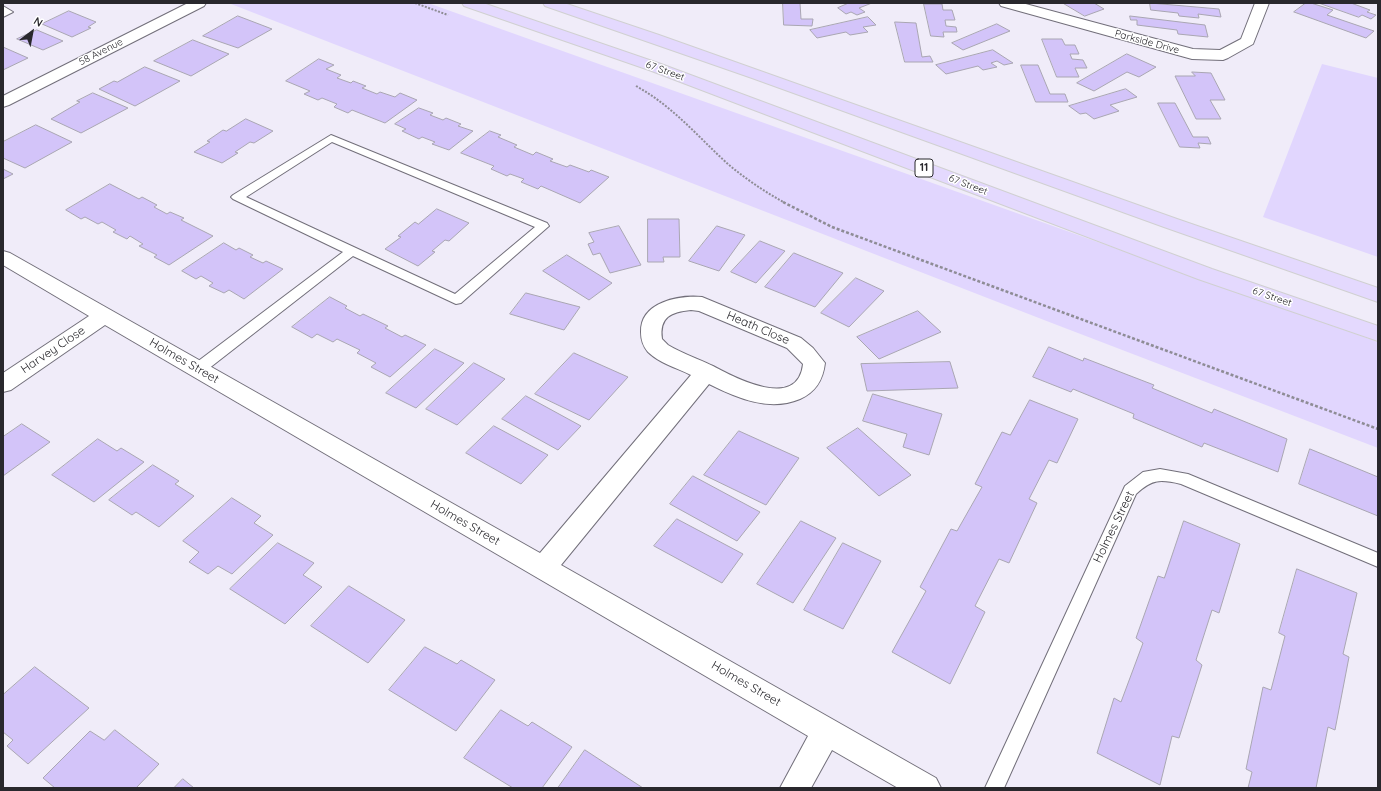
<!DOCTYPE html>
<html>
<head>
<meta charset="utf-8">
<style>
  body { margin:0 }
  #map { position:relative; width:1381px; height:791px; overflow:hidden; background:#f0ecf9; font-family:Quicksand,sans-serif }
  canvas { display:block }
  .frame { position:absolute; inset:0; border:4px solid #29282d; pointer-events:none }
  .north { position:absolute; left:12px; top:12px; width:40px; height:40px; -webkit-text-stroke:3px #fff; paint-order:stroke; rotate:32deg; font-size:11px; font-weight:700; line-height:16px; text-align:center; color:#29282d }
  .north::after { content:''; display:block; margin:auto; width:14px; height:18px; background:#29282d; clip-path:polygon(50% 0,100% 100%,50% 72%,0 100%) }
</style>
</head>
<body>
<div id="map">
<canvas width="1381" height="791"></canvas>
<div class="frame"></div>
<div class="north">N</div>
</div>
<script>
const c = document.querySelector('canvas').getContext('2d');
c.lineJoin = 'round';
function fillPath(path, color) {
  c.fillStyle = color;
  c.fill(path, 'evenodd');
}
function stroke(path, color, width, dash) {
  c.strokeStyle = color;
  c.lineWidth = width;
  c.lineCap = dash ? 'butt' : 'round';
  c.setLineDash(dash || []);
  c.stroke(path);
}
function drawText(font, color, halo, rows, align = 'center') {
  c.font = font + ' Quicksand,sans-serif';
  c.lineWidth = 3;
  c.setLineDash([]);
  c.textBaseline = 'middle';
  c.strokeStyle = halo;
  c.fillStyle = color;
  for (const [text, x, y, turn = 0] of rows) {
    c.save();
    c.translate(x, y);
    c.rotate((+turn || 0) * Math.PI / 180);
    c.textAlign = isNaN(turn) ? turn : align;
    if (halo) c.strokeText(text, 0, 0);
    c.fillText(text, 0, 0);
    c.restore();
  }
}
const green = new Path2D(`
  M234,3H428L1378,342V448L1044,320L231,4Z
  M1322,64L1378,78V257L1263,217Z`);
const building = new Path2D(`
  M783,3H800L801,19H813L812,26L784,25Z
  M849,3H872L859,8L865,12L857,15L851,12L846,14L838,8Z
  M1063,3H1094L1104,9L1085,16Z
  M1150,3L1219,9L1221,17L1198,14L1199,18L1179,16L1178,13L1151,10Z
  M1306,3H1311L1333,10L1327,15L1374,31L1366,38L1294,12Z
  M1319,3H1351L1370,10L1367,12L1376,15L1371,19L1362,15L1359,17Z
  M924,4H942L943,10H952L955,20H945L946,26L956,27L957,32H943L944,37L931,36Z
  M69,11L96,22L88,27L91,28L72,37L42,24Z
  M238,16L272,29L238,48L203,36Z
  M1130,16L1205,25L1208,37L1178,34L1177,30L1137,25V20H1131Z
  M868,17L876,25L863,27L868,32L850,35L846,32L817,38L810,30Z
  M895,22L916,23L922,57L930,56L933,62H905Z
  M997,24L1010,31L963,50L952,43Z
  M37,30L63,41L43,50L17,39Z
  M1042,39H1062L1065,45H1075L1079,54H1070L1072,59L1083,60L1087,68H1075L1079,77H1057Z
  M193,40L229,54L191,76L154,61Z
  M3,47L28,58L3,70Z
  M993,50L1013,63L1004,65L997,61L991,63L997,67L983,70L978,66L946,74L936,65Z
  M1127,54L1156,67L1139,77L1127,72L1094,91L1077,83Z
  M319,59L334,65L326,69L341,75L337,78L351,83L353,81L366,86L362,88L377,94L380,92L395,97L400,93L417,100L385,123L352,110L348,113L334,107L337,104L322,98L318,100L304,94L310,91L286,81Z
  M1021,65H1038L1050,94H1065L1068,102H1036Z
  M145,67L180,81L135,106L99,89L114,81L117,82Z
  M1192,72L1211,73L1225,100H1210L1221,119H1196L1175,76H1195Z
  M1126,89L1137,97L1110,105L1119,111L1094,119L1086,113L1080,114L1069,106Z
  M93,93L128,108L81,133L51,119L80,102L77,101Z
  M1158,103H1175L1193,137H1208L1211,144L1198,143L1200,148L1180,147Z
  M419,108L433,113L430,115L443,120L446,118L461,124L458,126L473,131L449,150L432,144L435,142L422,137L419,139L402,131L406,129L395,124Z
  M246,119L273,131L254,143L250,142L235,152L238,153L222,163L194,152L210,142L207,141L223,130L226,131Z
  M36,125L72,142L25,168L3,158V142Z
  M490,131L501,135L498,137L517,145L514,147L533,155L536,152L553,159L550,161L567,167L570,165L589,172L591,170L609,177L580,203L541,186L538,189L521,182L524,179L510,174L507,176L491,169L494,166L461,153Z
  M3,169L13,174L3,179Z
  M110,184L139,199L142,197L157,205L154,207L167,214L170,212L184,218L181,220L213,236L169,265L154,257L157,255L139,246L143,244L130,236L127,239L113,232L116,230L102,222L98,224L85,217L81,219L66,210Z
  M437,209L469,223L449,241L445,240L432,251L435,252L418,266L385,249L401,237L398,236L415,222L418,224Z
  M648,219H679L680,257H663L664,262H648Z
  M619,226L641,265L610,273L600,253L593,255L588,244L594,242L589,233Z
  M717,226L745,235L719,271L689,261Z
  M760,241L785,251L756,283L731,272Z
  M224,243L236,250L239,248L253,255L250,257L263,263L266,261L283,269L244,299L229,290L224,293L209,286L213,283L201,276L196,279L182,271Z
  M794,253L843,273L815,307L765,287Z
  M567,255L612,283L589,300L543,271Z
  M856,278L884,291L849,327L821,313Z
  M526,293L580,307L564,330L510,314Z
  M330,297L347,306L345,308L360,316L363,314L388,326L385,328L402,337L405,335L426,345L390,377L371,367L376,363L357,353L360,350L337,339L333,342L317,334L312,338L292,327Z
  M918,311L941,332L879,359L857,337Z
  M1049,347L1083,361L1084,358L1154,385L1152,388L1212,413L1214,409L1287,439L1278,472L1204,443L1202,447L1133,418L1134,414L1073,389L1071,392L1033,377Z
  M435,349L464,363L416,408L386,393Z
  M574,353L628,377L589,420L535,394Z
  M950,362L958,388L867,391L861,364Z
  M474,363L505,379L457,425L426,409Z
  M873,394L942,414L929,455L903,447L907,434L863,421Z
  M526,396L581,426L558,450L502,419Z
  M1030,400L1078,419L1057,463L1049,460L1029,499L1037,503L1009,563L999,559L975,606L985,612L950,684L892,652L926,591L920,587L951,529L957,531L982,487L975,484L1002,432L1010,435Z
  M22,424L50,442L3,476V437Z
  M494,426L548,455L521,484L466,453Z
  M858,428L911,475L879,496L827,448Z
  M739,431L799,458L766,505L704,475Z
  M98,439L117,451L121,448L144,462L94,502L52,475Z
  M1310,449L1378,477V516L1299,484Z
  M153,465L179,481L175,484L194,496L159,527L136,512L132,515L109,500Z
  M693,476L760,512L737,541L670,504Z
  M232,498L261,516L254,523L273,535L232,574L218,566L208,574L189,562L199,552L183,541Z
  M677,519L743,554L722,583L654,546Z
  M801,521L836,538L793,603L757,584Z
  M1184,521L1240,544L1219,613L1212,610L1196,660L1202,665L1179,738L1172,736L1160,785L1097,753L1114,698L1121,702L1143,643L1136,638L1158,576L1164,578Z
  M278,543L314,563L303,575L322,587L285,624L230,589Z
  M843,543L881,561L843,629L804,610Z
  M1297,569L1357,593L1343,654L1349,657L1335,730L1328,727L1316,788H1248L1252,772L1246,769L1263,687L1271,690L1285,636L1279,633Z
  M349,586L405,620L368,663L311,626Z
  M425,647L457,664L461,660L495,680L456,731L389,690Z
  M35,667L89,708L28,764L7,746L13,740L3,732V695Z
  M501,710L528,726L532,722L572,747L542,788H513L464,758Z
  M115,730L159,764L136,788H55L43,778L90,731L104,740Z
  M585,750L643,788H558Z
  M183,779L194,788H174Z`);
const pathFar1 = new Path2D(`
  M415,3L448,15
  M636,86C674,107 698,137 729,165C746,179 765,192 785,203`);
const path = new Path2D(`
  M783,202L832,227L1378,429`);
const service = new Path2D(`
  M3,6L13,12L3,17Z
  M331,135L547,223L549,226L461,303L456,304L353,256L203,373L198,374L193,373L191,369L193,365L343,252L233,199L231,197L233,195ZM332,142L535,227L455,294L246,197Z
  M1160,469L1188,474L1378,553V567L1181,484C1160,479 1152,479 1136,494L1004,788H985L1125,486L1143,472Z`);
const minor = new Path2D(`
  M188,3H206L204,6L9,105L3,107V96Z
  M999,3H1022L1193,49L1220,50L1241,39L1255,3H1269L1253,44L1228,58L1223,60L1192,59L1001,6Z
  M3,251L10,253L540,553L691,375C677,368 659,363 648,352C643,346 641,340 641,332C640,302 679,295 702,297L801,338L813,348L825,363C823,380 816,392 800,399C769,412 737,398 709,384L561,565L936,778L941,788H898L832,750L811,788H780L808,736L105,325L11,390L3,392V373L89,316L3,265ZM691,310L699,311L787,348L803,364C798,411 735,378 713,366C699,359 683,354 668,345L662,339C659,317 671,312 691,310Z`);
const primary = new Path2D(`
  M462,3H483L661,64L1212,269L1378,326V341L1198,279L649,70L464,6Z
  M543,3H564L659,35L1177,219L1378,288V302L1164,227L752,78L545,6Z`);
const farStreetnames = [
  ["Parkside Drive",1147,42,15],
  ["58 Avenue",101,52,-27],
  ["67 Street",665,71,20],
  ["67 Street",968,185,21],
  ["67 Street",1272,297,19]
];
const shields = [
  [924,168,18]
];
const shieldNames = [
  ["11",924,168]
];
const streetNames = [
  ["Heath Close",758,328,23],
  ["Harvey Close",53,350,-34],
  ["Holmes Street",184,361,30],
  ["Holmes Street",465,523,30],
  ["Holmes Street",1114,527,-64],
  ["Holmes Street",746,684,30]
];
fillPath(green, '#e1d6fe');
fillPath(building, '#d3c4f9');
stroke(building, '#a9a6b2', 1);
stroke(service, '#726f7a', 2);
stroke(minor, '#726f7a', 2);
stroke(primary, '#d0d0d1', 2);
stroke(pathFar1, '#8e8c95', 2, [2, 1.5]);
stroke(path, '#8e8c95', 2.5, [3, 2]);
fillPath(service, '#fff');
fillPath(minor, '#fff');
fillPath(primary, '#e4d9fe');
drawText('10px', '#29282d', '#fff', farStreetnames);
for (const [x, y, w] of shields) {
  const box = new Path2D();
  box.roundRect(x - w / 2, y - 9, w, 18, 3);
  c.fillStyle = '#fff';
  c.fill(box);
  stroke(box, '#29282d', 1);
}
drawText('bold 11px', '#29282d', null, shieldNames);
drawText('12px', '#29282d', '#fff', streetNames);
</script>
</body>
</html>
